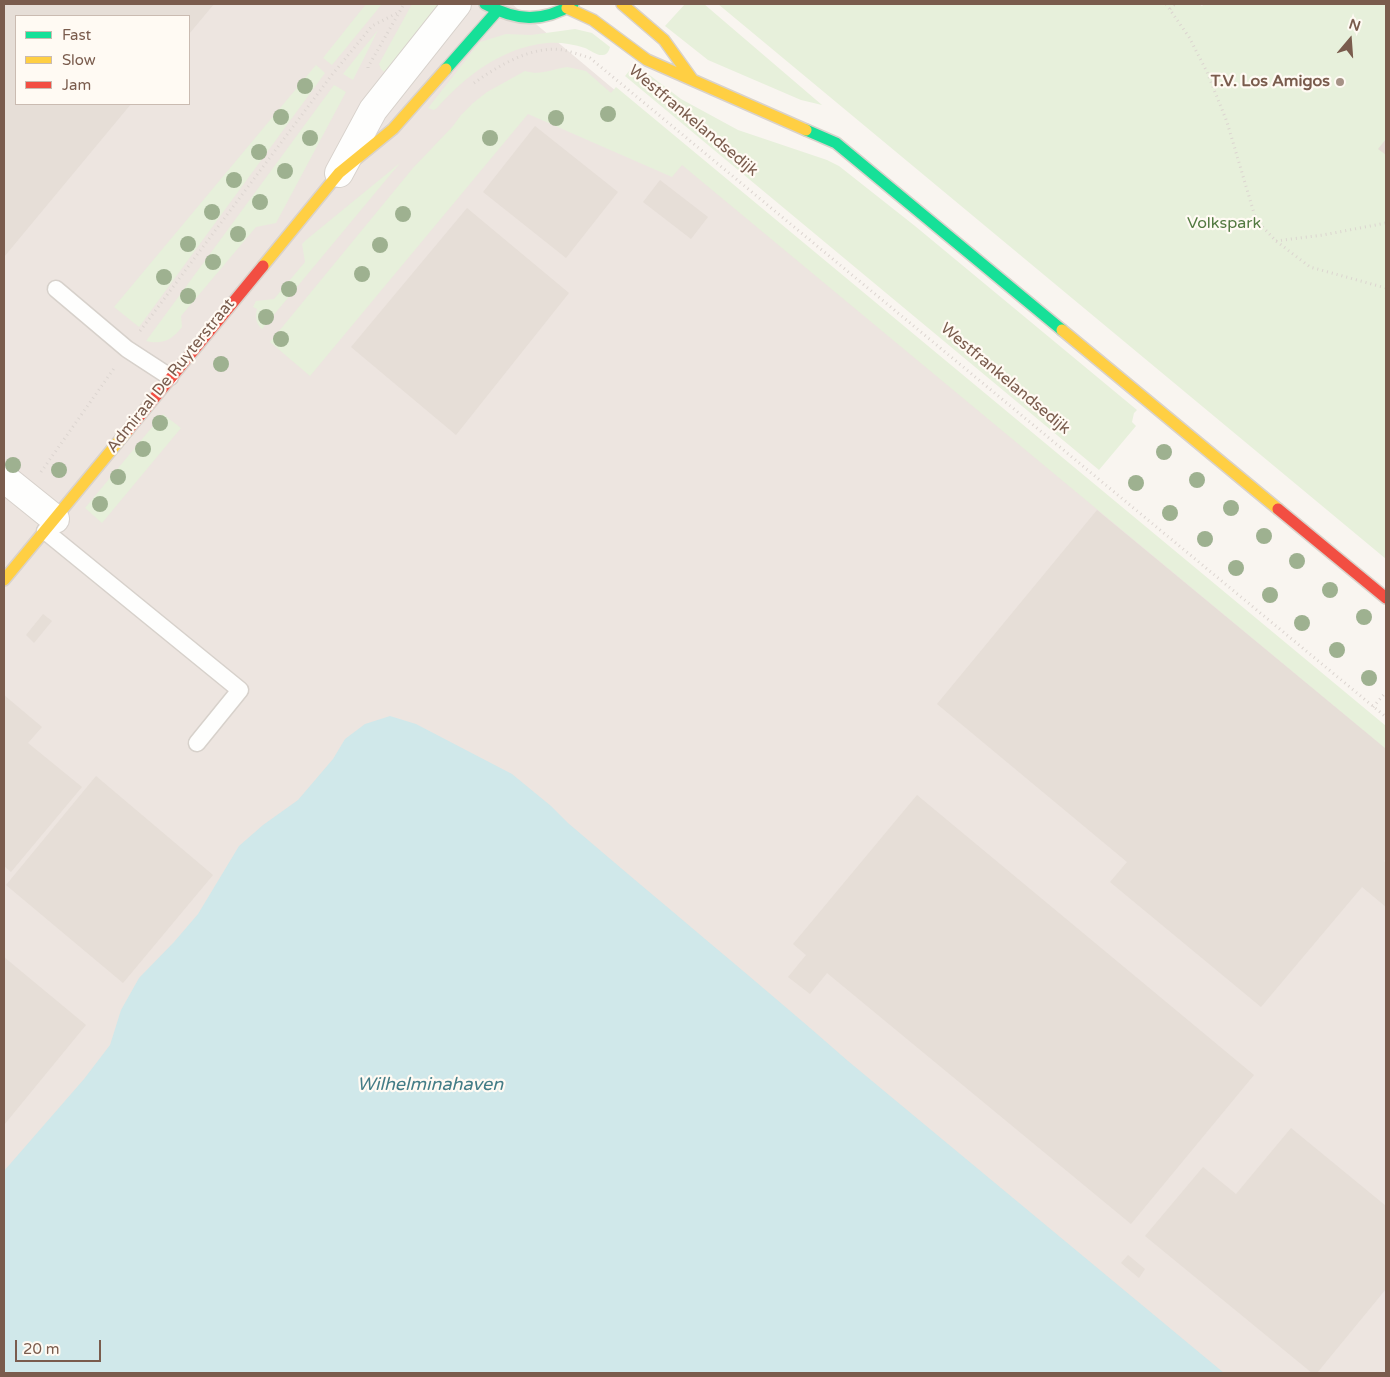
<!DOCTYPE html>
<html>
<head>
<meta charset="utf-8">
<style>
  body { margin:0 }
  #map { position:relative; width:1390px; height:1377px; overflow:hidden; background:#f9f5f0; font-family:"Varela Round",sans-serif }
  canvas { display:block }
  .frame { position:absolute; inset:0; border:5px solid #7a5c4d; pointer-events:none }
  .legend { position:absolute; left:15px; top:15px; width:175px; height:90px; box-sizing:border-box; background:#fffaf3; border:1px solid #cabbb1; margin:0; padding:6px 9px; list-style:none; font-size:15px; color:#7a5c4d }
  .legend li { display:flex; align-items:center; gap:10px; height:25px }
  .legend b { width:25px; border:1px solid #cabbb1 }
  .north { position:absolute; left:1325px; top:15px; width:50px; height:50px; -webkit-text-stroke:4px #fffaf3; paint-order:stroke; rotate:18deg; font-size:14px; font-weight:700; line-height:20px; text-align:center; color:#7a5c4d }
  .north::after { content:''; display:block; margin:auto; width:18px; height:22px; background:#7a5c4d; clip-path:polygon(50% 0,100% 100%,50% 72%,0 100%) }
  .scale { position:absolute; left:15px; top:1340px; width:86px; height:22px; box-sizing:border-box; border:2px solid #7a5c4d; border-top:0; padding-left:6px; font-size:15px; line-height:18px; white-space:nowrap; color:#7a5c4d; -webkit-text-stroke:4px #fffaf3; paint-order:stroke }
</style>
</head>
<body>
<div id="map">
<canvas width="1390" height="1377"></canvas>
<div class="frame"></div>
<ul class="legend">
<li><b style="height:6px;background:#16e098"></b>Fast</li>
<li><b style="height:6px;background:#ffcf43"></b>Slow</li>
<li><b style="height:6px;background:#f24e42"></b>Jam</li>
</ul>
<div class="north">N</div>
<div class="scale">20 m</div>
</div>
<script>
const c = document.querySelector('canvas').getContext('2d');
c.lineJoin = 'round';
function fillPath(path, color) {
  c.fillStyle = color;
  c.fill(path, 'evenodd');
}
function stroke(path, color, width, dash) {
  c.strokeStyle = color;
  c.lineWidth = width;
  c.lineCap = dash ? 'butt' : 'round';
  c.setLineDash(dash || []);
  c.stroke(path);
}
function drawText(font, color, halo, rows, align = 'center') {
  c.font = font + ' "Varela Round",sans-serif';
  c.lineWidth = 4.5;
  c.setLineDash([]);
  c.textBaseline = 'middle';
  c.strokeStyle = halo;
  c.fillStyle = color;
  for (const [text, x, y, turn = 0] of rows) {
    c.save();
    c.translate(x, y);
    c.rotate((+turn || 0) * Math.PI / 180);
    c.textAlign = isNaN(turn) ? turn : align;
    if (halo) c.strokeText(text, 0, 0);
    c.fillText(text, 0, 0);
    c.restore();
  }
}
const industrial = new Path2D(`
  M4,4H512L1386,736V1373H1215L4,1191ZM16,16H189V104H16Z`);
const green = new Path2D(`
  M366,4H382L332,65L323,58Z
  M412,4H441L385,73L381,69L379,64Z
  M685,4H704L822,105L801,100L708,60L665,26Z
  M718,4H1199L1202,6L1204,4H1386V559Z
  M575,29L592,33L610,47C609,51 607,55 603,55C597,56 590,50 585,48C573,44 560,42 547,43C503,47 465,76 437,108L434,110L428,108L480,42L506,34L531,35Z
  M378,30L353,80L343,74Z
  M635,64L681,99L738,130L827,160L839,166L915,226L1137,410L1134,413L1132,422L1136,426L1099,470L625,76Z
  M316,65L325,73L139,327L114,307Z
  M567,67L586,71L611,93L616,87L1386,726V749L682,165L672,177L528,114L310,376L270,342L413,168L453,126L461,115L473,103L487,92L525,71C541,76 552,69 567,67Z
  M334,85L346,92L276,223L256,227L181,316L182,327C172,340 162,345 146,341Z
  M400,163L262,329C256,324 255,317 257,309L253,307L256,301L274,299L305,262L302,244L306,240Z
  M163,414L181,428L102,523L85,508Z`);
const water = new Path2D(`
  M390,716L416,724L512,774L551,806L568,823C661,903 756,980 848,1061L1224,1373H4V1171L84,1079L110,1045L121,1010L139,978L174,942L198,914L239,846L263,825L298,800L333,759L345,739L365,724Z`);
const building = new Path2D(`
  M4,4H214L189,34V16H16V104H131L4,257Z
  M535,126L618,192L566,258L483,192Z
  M1386,139V155L1378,149Z
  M660,180L708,217L691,239L643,202Z
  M467,208L569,293L456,435L351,347Z
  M1097,510L1386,749V858L1384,861L1386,863V907L1362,887L1261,1007L1110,882L1127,862L937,704Z
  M43,614L52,621L34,643L26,635Z
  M4,695L42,727L28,743L82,787L11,872L4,866Z
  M96,776L213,875L123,983L6,885Z
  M917,795L1254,1075L1131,1224L827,973L810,994L788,977L806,955L793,944Z
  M4,957L86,1025L4,1125Z
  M1291,1128L1386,1206V1289L1317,1373H1312L1145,1236L1203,1167L1236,1194Z
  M1128,1255L1145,1269L1139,1278L1121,1263Z`);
const path = new Path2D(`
  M1166,4L1189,37L1207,72L1227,122L1256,220L1276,241L1310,267L1386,288
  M1170,9L1175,4
  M368,68V67L404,4
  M474,83C498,66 532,45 563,50C572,52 581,55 590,58L1386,717
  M1276,241L1323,235L1386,223
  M140,331L331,76L372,26L399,12
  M41,472L115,367
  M1373,707L1386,692`);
const lane = new Path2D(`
  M56,289L127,349L170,377
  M45,531L240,690L197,743`);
const street = new Path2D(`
  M339,173L373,110L457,4
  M4,478L55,519`);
const fast = new Path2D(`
  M485,4C516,21 542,23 573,4
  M446,69L497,11
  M806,130L836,143L1062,330`);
const slow = new Path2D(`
  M622,4L664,40L692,79
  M567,8L593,20L647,60L806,130
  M263,266L339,173L393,129L446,69
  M1062,330L1278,509
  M4,580L128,430`);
const jam = new Path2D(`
  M128,430L263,266
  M1278,509L1386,598`);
const trees = [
  [305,86],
  [608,114],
  [281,117],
  [556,118],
  [310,138],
  [490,138],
  [259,152],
  [285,171],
  [234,180],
  [260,202],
  [212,212],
  [403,214],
  [238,234],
  [188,244],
  [380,245],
  [213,262],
  [362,274],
  [164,277],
  [289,289],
  [188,296],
  [266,317],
  [281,339],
  [221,364],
  [160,423],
  [143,449],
  [1164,452],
  [13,465],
  [59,470],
  [118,477],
  [1197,480],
  [1136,483],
  [100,504],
  [1231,508],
  [1170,513],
  [1264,536],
  [1205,539],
  [1297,561],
  [1236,568],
  [1330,590],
  [1270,595],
  [1364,617],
  [1302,623],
  [1337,650],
  [1369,678]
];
const markers = [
  [1340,82,5,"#a69286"]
];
const poiNames = [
  ["T.V. Los Amigos",1330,82]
];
const streetNames = [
  ["Westfrankelandsedijk",693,121,40],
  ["Admiraal De Ruyterstraat",171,376,-51],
  ["Westfrankelandsedijk",1005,379,40]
];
const parkNames = [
  ["Volkspark",1224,224]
];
const waterNames = [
  ["Wilhelminahaven",430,1085]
];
fillPath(industrial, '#ede5e0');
fillPath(green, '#e7f0db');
fillPath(water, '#d0e8ea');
fillPath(building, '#e6ded7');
stroke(lane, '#d7d1cb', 19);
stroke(street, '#d7d1cb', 30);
stroke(fast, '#d9d2cb', 14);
stroke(slow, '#d9d2cb', 14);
stroke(jam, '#d9d2cb', 14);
stroke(path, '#dcd5d0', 3, [1, 4]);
stroke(lane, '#fefefd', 16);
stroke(street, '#fefefd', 28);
stroke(fast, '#16e098', 11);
stroke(slow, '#ffcf43', 11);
stroke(jam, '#f24e42', 11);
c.fillStyle = '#9eb190';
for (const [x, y] of trees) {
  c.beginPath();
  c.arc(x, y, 8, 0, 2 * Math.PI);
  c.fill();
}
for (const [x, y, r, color] of markers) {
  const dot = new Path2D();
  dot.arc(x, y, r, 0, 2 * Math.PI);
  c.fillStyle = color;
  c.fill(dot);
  stroke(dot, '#fffaf3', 2);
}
drawText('bold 16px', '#7a5c4d', '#fffaf3', poiNames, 'right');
drawText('16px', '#7a5c4d', '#fffaf3', streetNames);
drawText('16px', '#537a41', '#fffaf3', parkNames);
drawText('italic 18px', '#437c86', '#fffaf3', waterNames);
</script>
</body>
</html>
